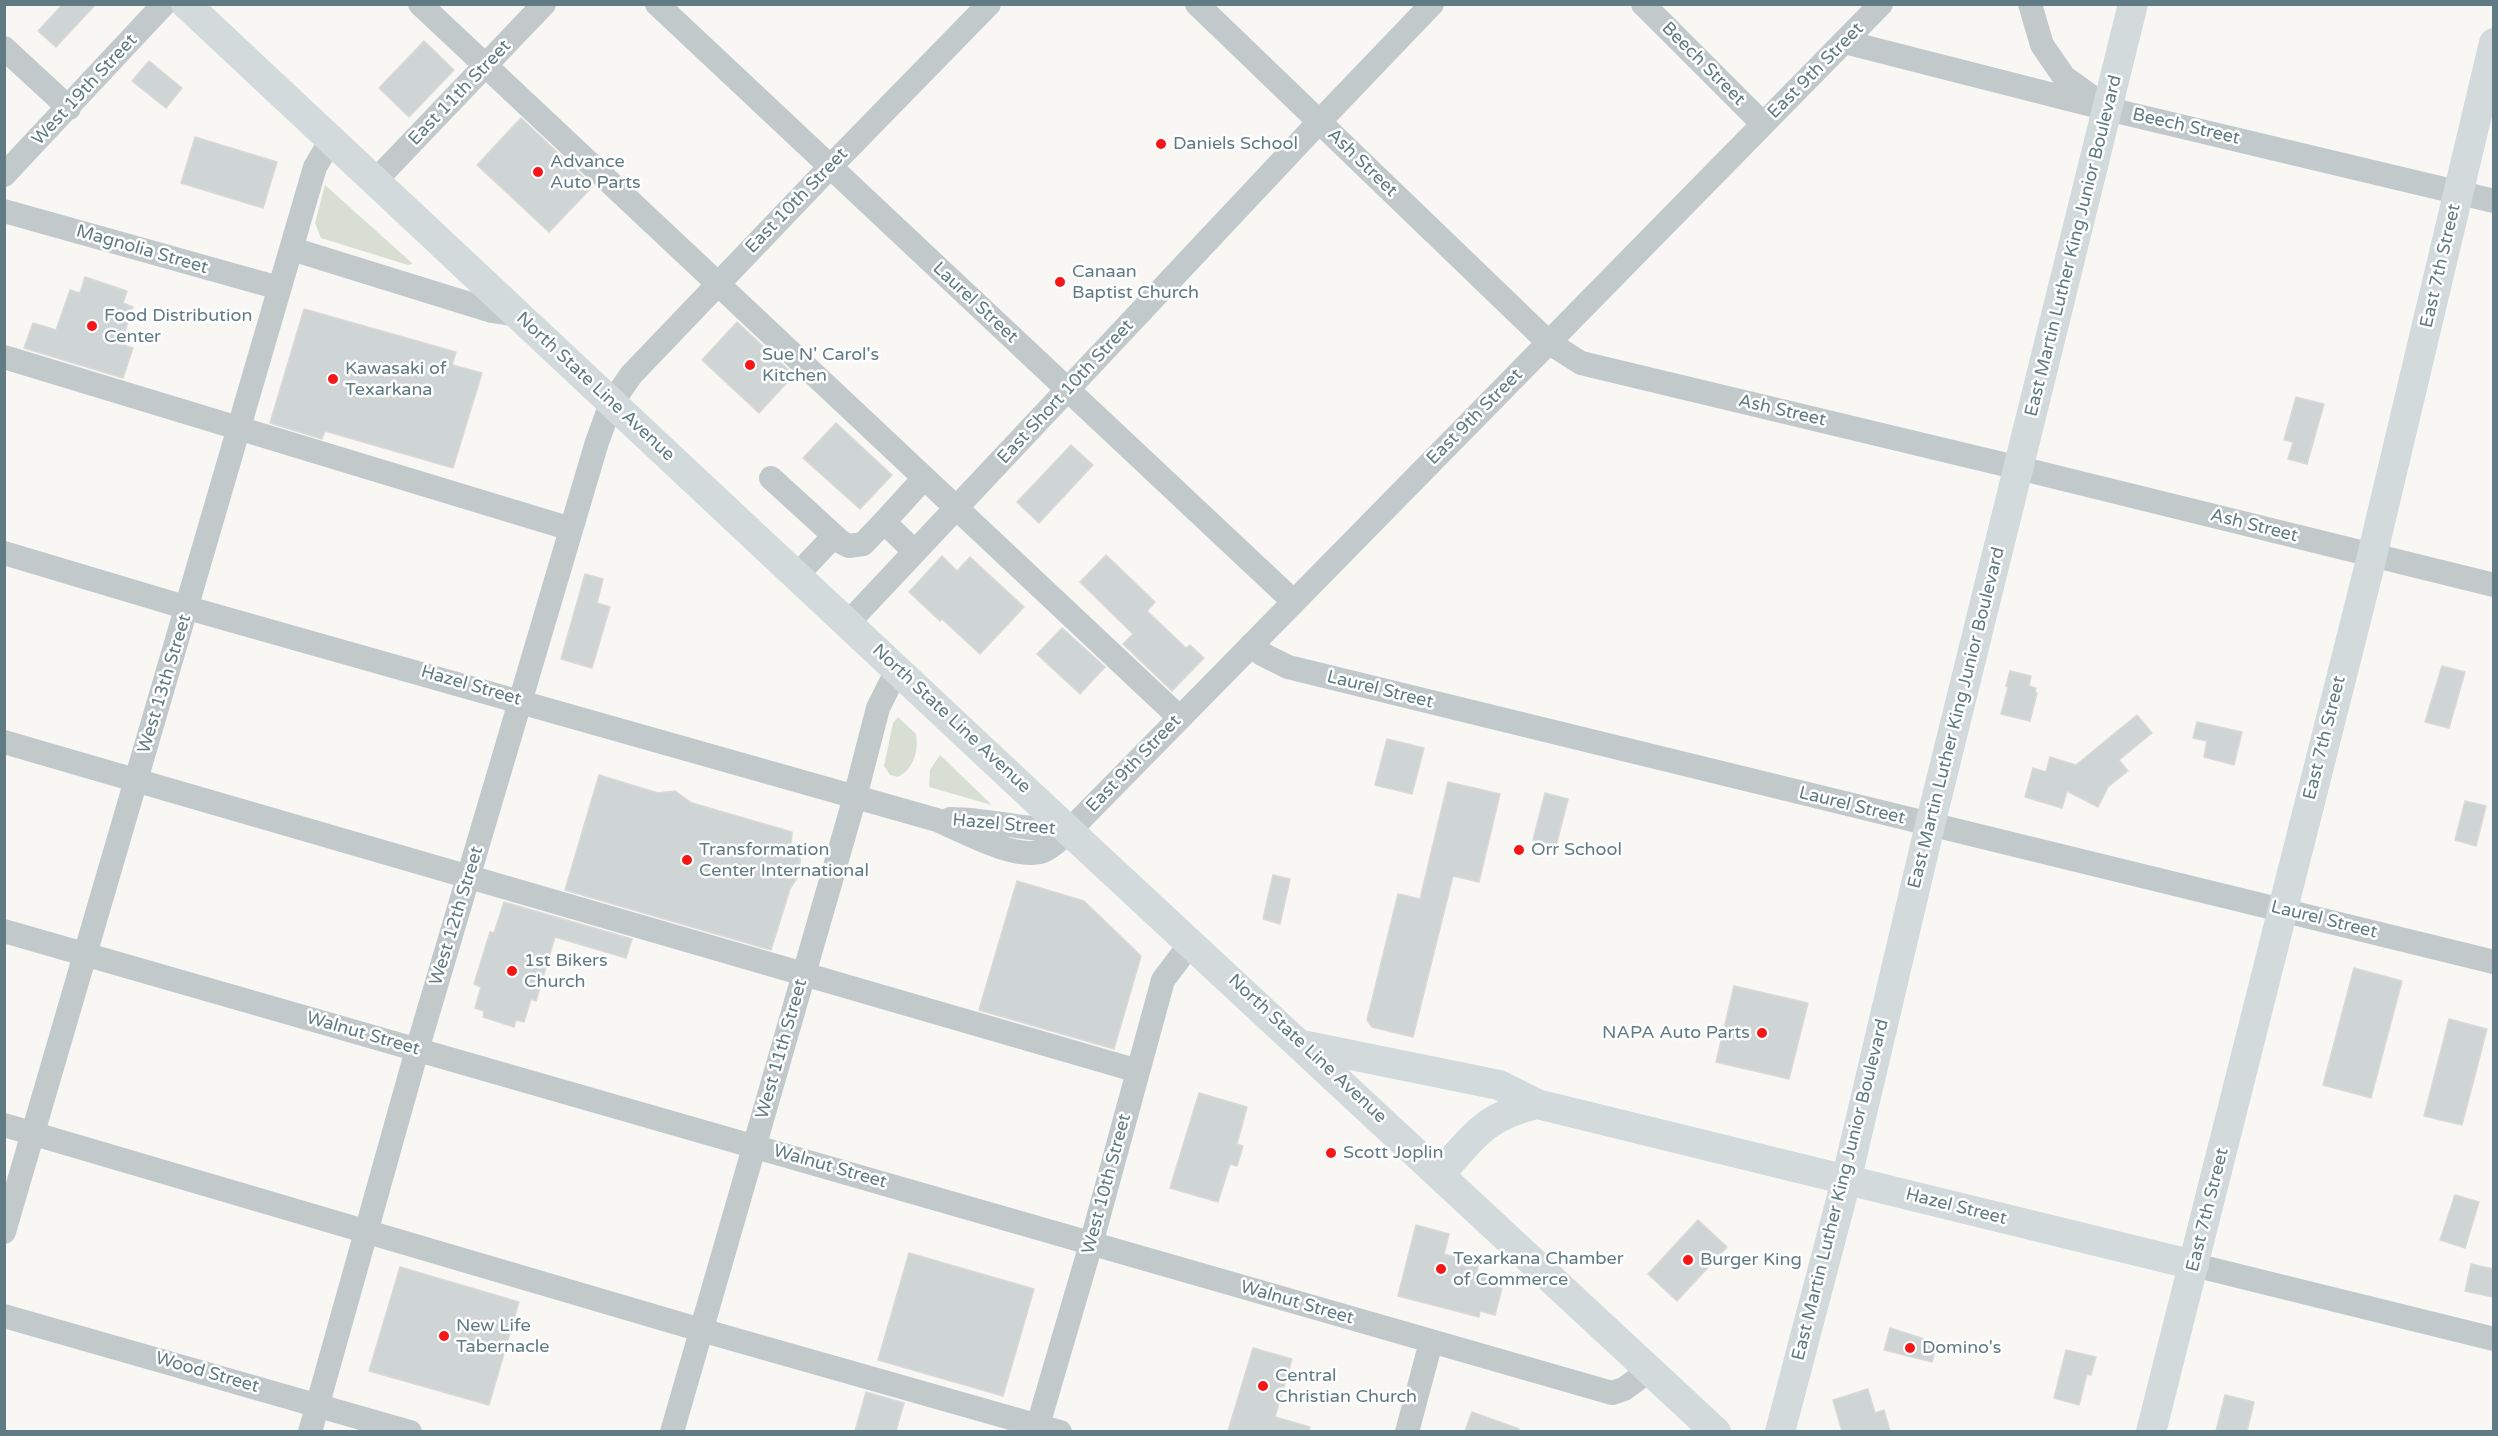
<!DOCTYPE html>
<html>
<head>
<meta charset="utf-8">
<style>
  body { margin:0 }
  #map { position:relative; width:2498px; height:1436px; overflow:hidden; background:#f8f7f4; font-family:"Varela Round",sans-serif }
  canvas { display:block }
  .frame { position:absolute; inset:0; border:6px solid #607b83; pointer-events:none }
</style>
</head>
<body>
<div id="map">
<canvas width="2498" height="1436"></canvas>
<div class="frame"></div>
</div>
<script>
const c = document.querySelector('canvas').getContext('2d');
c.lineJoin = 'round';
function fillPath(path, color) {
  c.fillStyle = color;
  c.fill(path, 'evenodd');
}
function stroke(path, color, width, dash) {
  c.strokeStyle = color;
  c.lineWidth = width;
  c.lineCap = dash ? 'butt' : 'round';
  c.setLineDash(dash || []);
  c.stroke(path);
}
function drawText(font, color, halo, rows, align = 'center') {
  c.font = font + ' "Varela Round",sans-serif';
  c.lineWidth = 5;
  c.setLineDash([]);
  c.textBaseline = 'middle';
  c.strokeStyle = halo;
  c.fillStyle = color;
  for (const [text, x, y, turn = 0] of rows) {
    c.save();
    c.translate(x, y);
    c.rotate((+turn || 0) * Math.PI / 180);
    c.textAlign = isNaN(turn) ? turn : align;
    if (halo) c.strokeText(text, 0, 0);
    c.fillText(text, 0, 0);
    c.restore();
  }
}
const green = new Path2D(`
  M325,185L413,264L408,265L321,238L315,223Z
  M898,717L916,734C919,750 914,769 898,777L890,775L884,766L893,723Z
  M940,755L992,805L929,787L930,770Z`);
const building = new Path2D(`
  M63,4H96L56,47L38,31Z
  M424,41L454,70L409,117L379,88Z
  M149,61L182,88L166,108L132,81Z
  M521,118L593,186L549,232L477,165Z
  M195,137L277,162L263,208L181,183Z
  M85,277L127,291L123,303L133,307L121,344L133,348L123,378L24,348L33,323L56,330L70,290L80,293Z
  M304,309L456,352L452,365L482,373L453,468L325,431L322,439L270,423Z
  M737,322L794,375L759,413L702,360Z
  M2296,397L2324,404L2307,464L2288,459L2293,442L2284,440Z
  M836,423L892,475L860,509L803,458Z
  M1071,445L1093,465L1039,523L1017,502Z
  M1106,555L1155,602L1147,611L1186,648L1190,645L1204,658L1172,691L1123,644L1133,634L1080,582Z
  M942,556L957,571L970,557L1024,607L980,654L942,619L940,621L909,592Z
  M585,574L603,579L597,603L610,607L592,668L561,659Z
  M1062,628L1105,667L1080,694L1037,654Z
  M2442,666L2465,672L2449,728L2425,722Z
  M2010,671L2031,676L2029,686L2036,688L2035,692L2037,693L2030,721L2001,714L2008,687L2006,686Z
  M2137,715L2152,733L2119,760L2128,771L2108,787L2098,807L2067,791L2062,808L2025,797L2033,768L2046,772L2050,757L2076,765Z
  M2197,722L2242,732L2234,765L2204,757L2207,741L2193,738Z
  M1387,739L1424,748L1412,794L1375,785Z
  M599,775L658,793L675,791L692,803L792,832L791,846L800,849V867L797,878L790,889L771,950L565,890Z
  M1448,782L1500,794L1479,882L1453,876L1413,1037L1372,1027L1367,1020L1398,894L1420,899Z
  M1545,793L1568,799L1556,846L1533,840Z
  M2465,801L2486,806L2476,846L2455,840Z
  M1273,875L1290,879L1280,924L1263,919Z
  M1017,881L1084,901L1141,956L1114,1049L979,1010Z
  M504,902L632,939L626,958L555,937L536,1001L531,999L524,1022L516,1020L514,1027L483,1017L484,1011L475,1008L481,987L474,984L490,932L494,933Z
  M2354,968L2402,981L2371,1098L2323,1085Z
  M1734,986L1808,1003L1789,1079L1716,1062Z
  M2449,1019L2487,1029L2462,1125L2424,1116Z
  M1199,1093L1247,1107L1237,1144L1243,1146L1237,1166L1230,1164L1218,1202L1170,1188Z
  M2455,1195L2479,1202L2465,1248L2440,1240Z
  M1698,1220L1727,1247L1677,1301L1648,1274Z
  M1416,1225L1449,1234L1444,1254L1479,1263L1476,1274L1491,1278L1489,1285L1502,1288L1495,1315L1480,1311L1479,1317L1398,1296Z
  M909,1253L1034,1289L1003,1396L878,1360Z
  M2471,1264L2493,1269V1297L2465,1291Z
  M400,1267L519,1302L489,1405L369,1371Z
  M1890,1328L1937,1343L1932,1362L1884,1350Z
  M1253,1348L1292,1359L1275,1417L1310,1427L1309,1431H1228Z
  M2066,1350L2096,1357L2091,1375L2087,1374L2079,1405L2054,1398Z
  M1868,1389L1875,1413L1884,1410L1890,1431H1842L1833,1400Z
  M866,1392L904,1403L896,1431H855Z
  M2225,1395L2254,1402L2247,1431H2216Z
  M1472,1412L1519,1429V1431H1465Z`);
const minor = new Path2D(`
  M420,4L1180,718
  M657,4L1293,601
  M1197,4L1548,342L1581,363L2019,468L2494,585
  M1643,4L1763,124
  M2030,4L2042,45L2064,77L2096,100
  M1845,42L2108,109L2494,201
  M4,48L69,108
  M4,175L164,4
  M375,181L544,4
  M4,211L279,288
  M292,249L492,311L518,315
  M4,357L571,529
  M771,478L841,542L849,546L863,544L884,522
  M915,488L884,522L915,552
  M4,553L188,608L937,820C963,831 1016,861 1043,851C1053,847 1061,838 1069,831L1881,4
  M797,575L834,536
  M848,623L1319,122L1432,4
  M1251,645L1262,654L1288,667L2494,962
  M4,742L1138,1071
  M950,819C991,819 1027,831 1069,831
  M4,931L1612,1393L1624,1389L1650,1370
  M4,1125L701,1330L1060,1432
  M4,1232L315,167L331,140
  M2194,1265L2494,1339
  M4,1316L410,1432
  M310,1432L417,1050L597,442L611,404L631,375L830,167L989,4
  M672,1432L855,797L878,708L898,668
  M1036,1432L1091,1244L1163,980L1191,943
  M1407,1432L1431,1342`);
const major = new Path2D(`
  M186,4L1069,831L1716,1432
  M1302,1045L1499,1085L1537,1104
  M1440,1174C1474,1136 1485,1116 1537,1104L2194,1265
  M1780,1432L1846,1181L1930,825L2133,4
  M2151,1432L2372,556L2494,43`);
const markers = [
  [1161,144,6,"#f51718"],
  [538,172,6,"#f51718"],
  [1060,282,6,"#f51718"],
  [92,326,6,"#f51718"],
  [750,365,6,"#f51718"],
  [333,379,6,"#f51718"],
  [1519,850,6,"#f51718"],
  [687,860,6,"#f51718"],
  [512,971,6,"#f51718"],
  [1762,1033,6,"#f51718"],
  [1331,1153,6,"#f51718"],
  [1688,1260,6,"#f51718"],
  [1441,1269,6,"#f51718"],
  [444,1336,6,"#f51718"],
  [1910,1348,6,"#f51718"],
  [1263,1386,6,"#f51718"]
];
const streetNames = [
  ["Beech Street",1703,64,45],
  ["East 9th Street",1816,71,-45],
  ["West 19th Street",85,90,-47],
  ["East 11th Street",460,93,-46],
  ["Beech Street",2186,127,13],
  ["Ash Street",1362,163,44],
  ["East 10th Street",797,201,-46],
  ["East Martin Luther King Junior Boulevard",2074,246,-76],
  ["Magnolia Street",142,250,16],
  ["East 7th Street",2441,266,-77],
  ["Laurel Street",975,303,43],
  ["North State Line Avenue",595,387,43],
  ["East Short 10th Street",1066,392,-47],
  ["Ash Street",1782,411,13],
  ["East 9th Street",1475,417,-45],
  ["Ash Street",2254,526,14],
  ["West 13th Street",165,684,-73],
  ["Hazel Street",471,686,16],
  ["Laurel Street",1380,690,14],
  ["East Martin Luther King Junior Boulevard",1957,718,-76],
  ["North State Line Avenue",951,719,43],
  ["East 7th Street",2325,738,-76],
  ["East 9th Street",1134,764,-46],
  ["Laurel Street",1852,806,14],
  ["Hazel Street",1004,825,5],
  ["West 12th Street",457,916,-73],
  ["Laurel Street",2324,920,14],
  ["Walnut Street",363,1034,16],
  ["West 11th Street",782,1049,-74],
  ["North State Line Avenue",1307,1049,43],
  ["Walnut Street",830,1167,16],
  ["West 10th Street",1107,1184,-75],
  ["East Martin Luther King Junior Boulevard",1841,1190,-76],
  ["Hazel Street",1956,1207,14],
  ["East 7th Street",2208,1210,-76],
  ["Walnut Street",1297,1303,16],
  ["Wood Street",207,1373,16]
];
const poiNames = [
  ["Daniels School",1173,144],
  ["Advance",550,162],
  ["Auto Parts",550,183],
  ["Canaan",1072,272],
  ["Baptist Church",1072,293],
  ["Food Distribution",104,316],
  ["Center",104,337],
  ["Sue N' Carol's",762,355],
  ["Kitchen",762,376],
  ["Kawasaki of",345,369],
  ["Texarkana",345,390],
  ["Transformation",699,850],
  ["Center International",699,871],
  ["Orr School",1531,850],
  ["1st Bikers",524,961],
  ["Church",524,982],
  ["NAPA Auto Parts",1750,1033,"right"],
  ["Scott Joplin",1343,1153],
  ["Texarkana Chamber",1453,1259],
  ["of Commerce",1453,1280],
  ["Burger King",1700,1260],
  ["New Life",456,1326],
  ["Tabernacle",456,1347],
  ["Domino's",1922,1348],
  ["Central",1275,1376],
  ["Christian Church",1275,1397]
];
fillPath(green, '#d9ded3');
fillPath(building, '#cfd4d5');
stroke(building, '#d9d9d7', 1.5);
stroke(minor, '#c2c9cb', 24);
stroke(major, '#d2dadc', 30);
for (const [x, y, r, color] of markers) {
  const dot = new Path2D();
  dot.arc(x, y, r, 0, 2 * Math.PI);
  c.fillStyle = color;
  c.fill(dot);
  stroke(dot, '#fff', 2);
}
drawText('18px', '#607b83', '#fff', streetNames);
drawText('18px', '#607b83', '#fff', poiNames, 'left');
</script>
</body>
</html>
